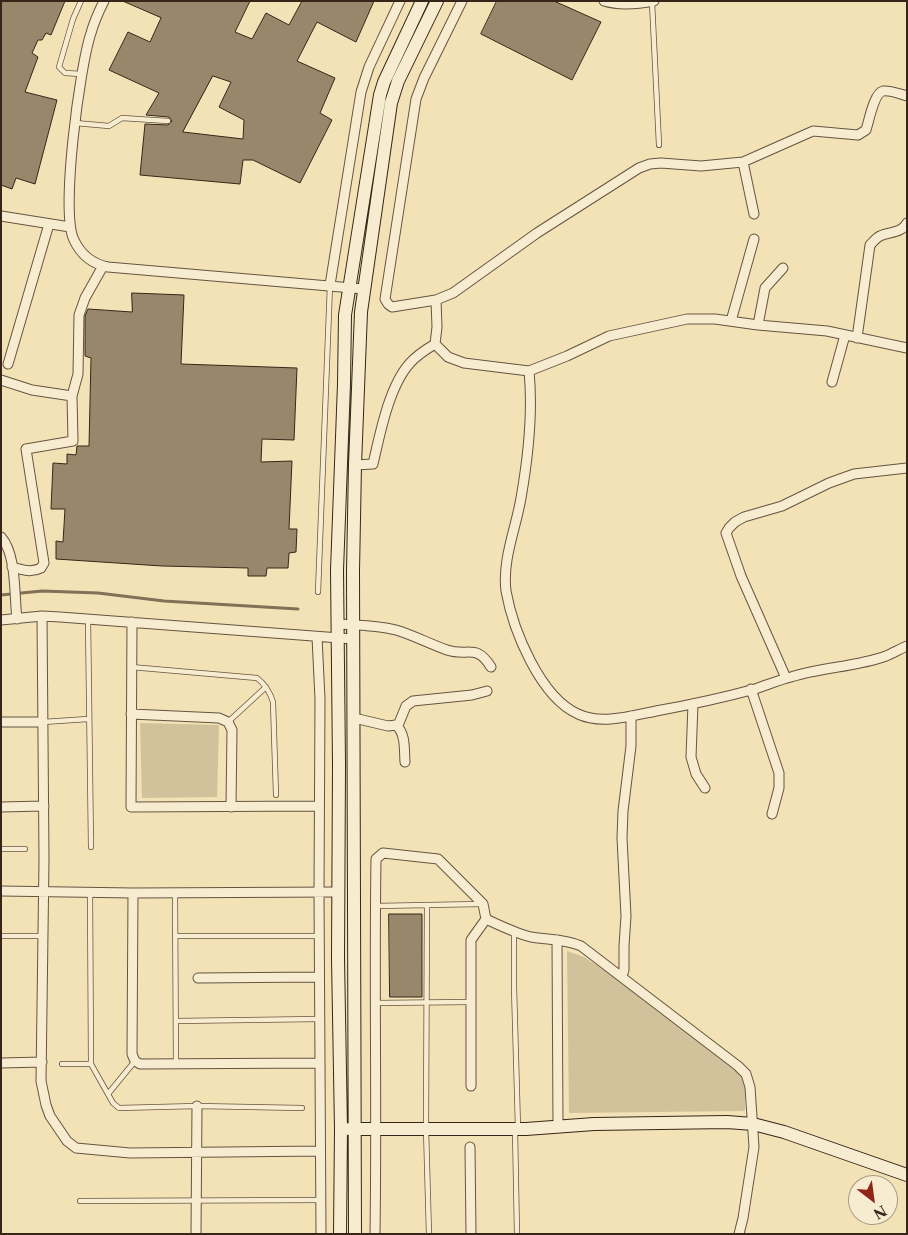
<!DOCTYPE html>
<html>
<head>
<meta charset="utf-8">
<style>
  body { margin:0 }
  #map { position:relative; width:908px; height:1235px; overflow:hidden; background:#f2e2b6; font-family:"Libre Caslon Text",serif }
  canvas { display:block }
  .frame { position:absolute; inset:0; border:2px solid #382519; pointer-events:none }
  .north { position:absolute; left:848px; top:1175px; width:50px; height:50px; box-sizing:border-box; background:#f7ecd0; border:1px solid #ab9c87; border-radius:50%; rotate:150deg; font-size:14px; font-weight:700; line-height:20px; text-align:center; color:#382519 }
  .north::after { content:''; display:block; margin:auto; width:18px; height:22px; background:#8f2418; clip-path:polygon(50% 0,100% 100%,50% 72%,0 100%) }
</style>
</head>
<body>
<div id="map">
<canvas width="908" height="1235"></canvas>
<div class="frame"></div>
<div class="north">N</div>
</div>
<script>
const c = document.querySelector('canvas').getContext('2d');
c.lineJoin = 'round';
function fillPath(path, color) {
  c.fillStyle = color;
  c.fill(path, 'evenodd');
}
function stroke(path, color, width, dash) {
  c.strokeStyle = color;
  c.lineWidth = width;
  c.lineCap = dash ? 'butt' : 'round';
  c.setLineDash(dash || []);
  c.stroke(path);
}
const green = new Path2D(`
  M140,723L219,725L217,797L142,798Z
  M567,951L584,957L619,980L739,1073L745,1084V1111L569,1113Z`);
const stream = new Path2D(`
  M1,595L42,591L98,593L164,601L298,609`);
const building = new Path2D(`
  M1,1H65L51,35L46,33L42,40H38L32,53L38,57L25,92L57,100L35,184L16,178L12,189L1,185Z
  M123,1H250L235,32L252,39L266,13L289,25L302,1H374L356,42L317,22L297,61L335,78L320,113L332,120L300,183L253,160H243L240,184L140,175L145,124L168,125L172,121L169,117L146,115L159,93L109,70L128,32L150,42L161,18ZM213,76L231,82L219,107L244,120L243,139L183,132Z
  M497,1H554L601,22L572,80L481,34Z
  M132,293L184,295L181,364L297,368L294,440L262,439L261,462L292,461L289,529H297L296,552L289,553L288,568H267L266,576H248V568L162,566L56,559V541L63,542L65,509H51L53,463L67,464V454L76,455L77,446H89L91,358L85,356V316L88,309L132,312Z
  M389,914H422V997H390Z`);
const lane = new Path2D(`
  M81,1L73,19L59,67L65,73L81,74
  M652,2L659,145
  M75,123L109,126L122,118L168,121
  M318,592L330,285
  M88,619L91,847
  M131,667L257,678C266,685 270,692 273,702L276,795
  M43,722L88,719
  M228,722L266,687
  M1,849H25
  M90,892L91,1064
  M175,893L176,1064
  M427,905L426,1129L429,1234
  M375,906L481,904
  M514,932V987L518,1128
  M1,936H43
  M175,936H319
  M375,1003L470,1002
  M176,1021L319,1019
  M62,1064H91L113,1103L119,1108L197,1106L302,1108
  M108,1094L135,1061
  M515,1130L517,1234
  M80,1201L320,1200`);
const street = new Path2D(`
  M104,1C99,11 94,22 91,33C80,65 60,213 74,240C81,255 93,264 108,267L364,289
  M462,1L424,78L416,99L385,299L388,304L392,307L436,300L453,293L537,233L639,168L650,164L661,163L701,166L743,162L813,131L858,135L866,130C869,121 874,93 883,91C890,90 900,94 907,96
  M604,1C620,6 638,4 654,1
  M743,162L754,214
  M1,216L70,227
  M330,285L361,92L369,67L400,1
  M731,321L754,239
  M758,325L765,288L783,268
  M857,338L870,245C873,242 876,238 880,236C889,232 902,233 907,223
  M435,344L448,357L464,363L529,371L567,356L609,336L687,319H715L758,325L827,331L907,348
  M435,344L437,327L436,300
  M8,364L49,224
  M529,371C533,411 528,458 521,498C516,528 502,560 506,591C513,630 540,697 578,714C601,725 631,716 656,711C689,705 722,698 755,689C767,685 779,680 791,677C822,667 856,667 886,656C893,653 900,649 907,646
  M1,380L32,390L72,396
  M832,382L845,335
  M355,465L373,464C380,434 389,386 410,363C417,355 425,350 435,344
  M1,537C17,555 14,596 17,619
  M12,567C22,570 31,573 41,568L44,563L26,449L73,441L72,396L78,374L79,315L85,298L103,266
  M42,616L44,859L41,1081L46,1105L50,1116L67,1141L76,1148L130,1153L320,1151
  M1,620L42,616L60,617L353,639
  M132,622L131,807L319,806
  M338,624C357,625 377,625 396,630C413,635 430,644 447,650C468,657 476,643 491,667
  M317,637L320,699L319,892L321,1234
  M786,678L741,576L726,533L729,528L735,522L744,517L782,506L829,483L854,474L907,468
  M751,689L779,773V788L772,814
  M693,704L691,757L696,774L705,788
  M131,714L219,718L228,722L232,730L231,807
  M354,718L388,726L396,725L399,723L406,706L413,701L472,695L487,691
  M1,722H43
  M396,725C406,734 404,749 405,762
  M1,807L44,806
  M1,891L133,893L338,892
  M133,893L132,1054L135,1061L140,1064L319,1063
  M557,940L558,1126
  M622,976L624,970V946L626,916L622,838L623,811L631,746V716
  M198,978L319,977
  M1,1063L42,1062
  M471,1086V940L486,919C501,926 515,933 531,937C548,940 565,939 581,946L738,1066L746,1074L750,1087L754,1147L743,1218L739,1234
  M470,1147L471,1234
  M196,1234L197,1106
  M375,1234C377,1109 374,984 376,859L383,853L438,859L483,904L486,919`);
const secondary = new Path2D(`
  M349,1129H526L594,1124L727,1122L753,1124L784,1132L907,1175
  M340,1234L341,1129L338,958L339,765L337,570L344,384L345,315L380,95L384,82L422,1
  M355,1234L353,571L355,465L361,312L391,103L398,81L437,1`);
fillPath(green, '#d2c29b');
stroke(stream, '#827057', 3);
fillPath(building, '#99876b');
stroke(building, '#382519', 1);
stroke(lane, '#665440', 6);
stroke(street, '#665440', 11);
stroke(secondary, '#382519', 14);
stroke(lane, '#f7ecd0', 4.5);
stroke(street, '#f7ecd0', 9);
stroke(secondary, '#f7ecd0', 12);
</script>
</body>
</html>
